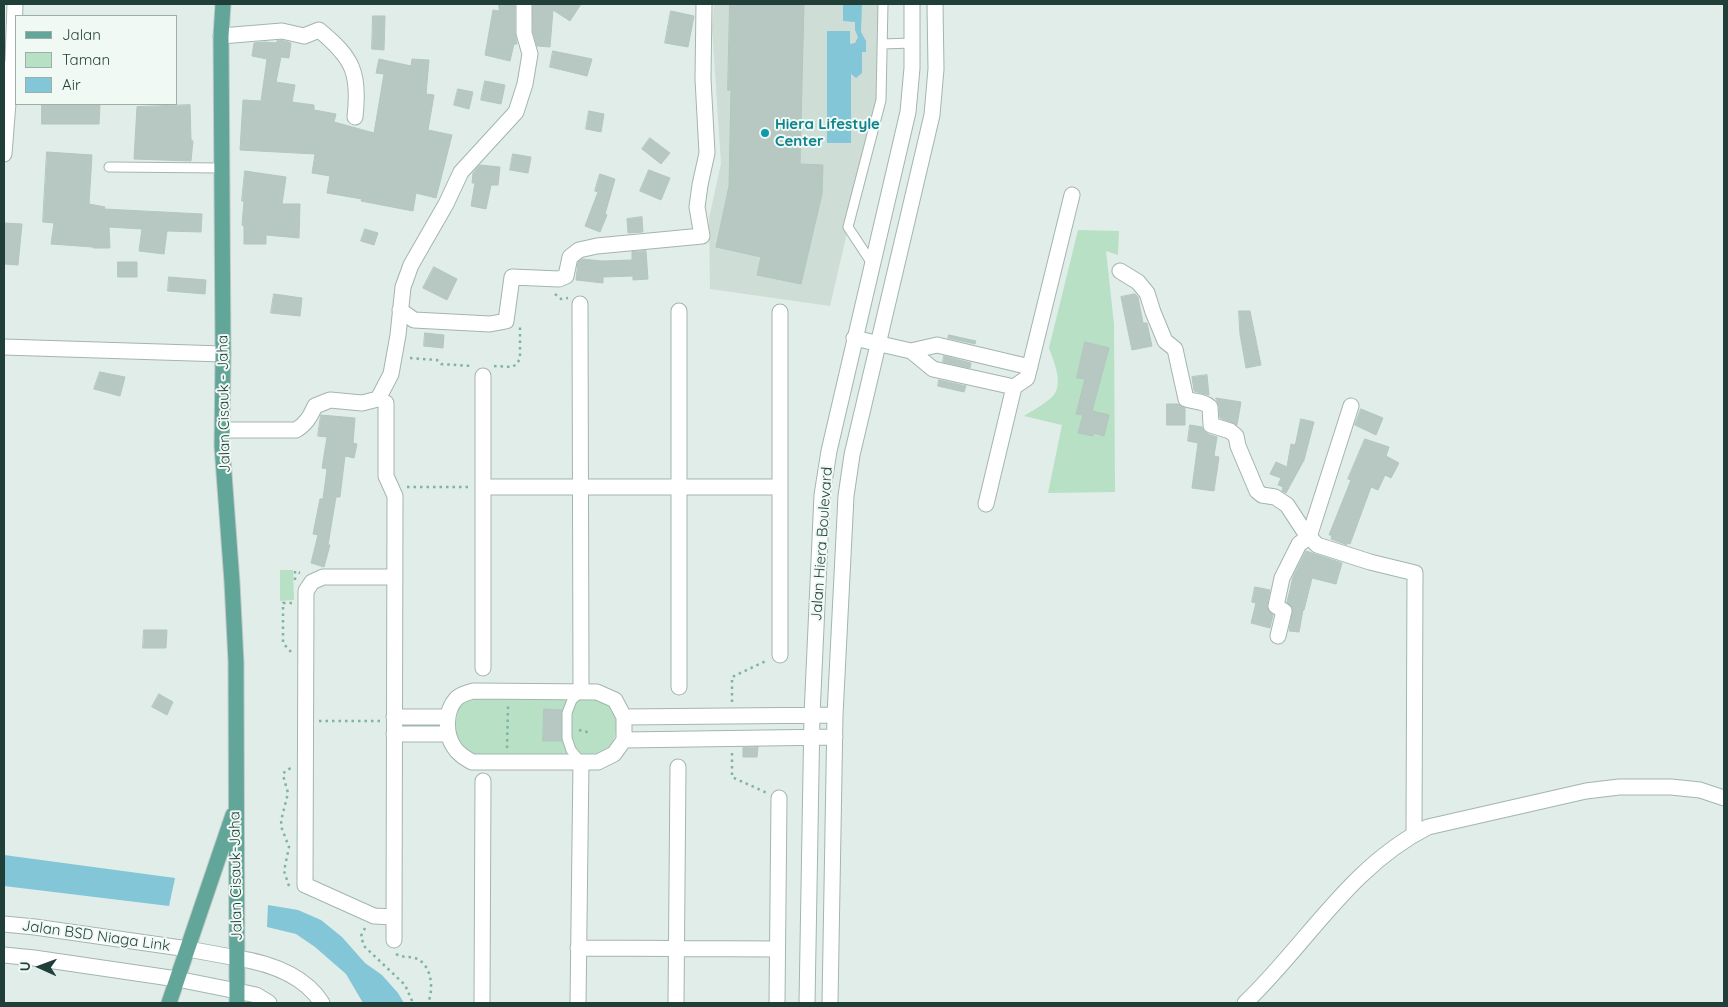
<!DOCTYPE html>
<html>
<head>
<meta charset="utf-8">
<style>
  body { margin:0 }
  #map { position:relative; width:1728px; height:1007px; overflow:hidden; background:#e1ede8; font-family:Quicksand,sans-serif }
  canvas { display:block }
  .frame { position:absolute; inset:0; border:5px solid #1f3f38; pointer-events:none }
  .legend { position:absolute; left:15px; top:15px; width:162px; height:90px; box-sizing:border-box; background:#f1f9f5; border:1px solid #9dafa9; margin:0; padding:6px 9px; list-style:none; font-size:15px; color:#1f3f38 }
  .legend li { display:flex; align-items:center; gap:10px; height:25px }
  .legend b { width:25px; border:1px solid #9dafa9 }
  .north { position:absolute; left:15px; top:942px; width:50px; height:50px; -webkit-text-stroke:4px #f1f9f5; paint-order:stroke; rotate:272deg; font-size:14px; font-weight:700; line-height:20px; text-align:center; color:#1f3f38 }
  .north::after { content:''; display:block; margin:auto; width:18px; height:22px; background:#1f3f38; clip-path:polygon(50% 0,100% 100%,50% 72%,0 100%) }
</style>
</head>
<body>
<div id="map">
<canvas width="1728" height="1007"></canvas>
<div class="frame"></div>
<ul class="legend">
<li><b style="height:6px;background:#61a698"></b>Jalan</li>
<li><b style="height:14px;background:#b7e0c4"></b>Taman</li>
<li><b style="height:14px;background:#83c6d7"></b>Air</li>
</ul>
<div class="north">U</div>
</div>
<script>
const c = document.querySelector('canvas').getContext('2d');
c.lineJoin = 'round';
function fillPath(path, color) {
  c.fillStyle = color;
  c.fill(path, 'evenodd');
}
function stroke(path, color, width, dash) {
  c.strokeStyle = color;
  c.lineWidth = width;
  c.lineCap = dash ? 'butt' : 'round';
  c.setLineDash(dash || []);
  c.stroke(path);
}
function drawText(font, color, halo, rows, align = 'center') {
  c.font = font + ' Quicksand,sans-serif';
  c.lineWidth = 4;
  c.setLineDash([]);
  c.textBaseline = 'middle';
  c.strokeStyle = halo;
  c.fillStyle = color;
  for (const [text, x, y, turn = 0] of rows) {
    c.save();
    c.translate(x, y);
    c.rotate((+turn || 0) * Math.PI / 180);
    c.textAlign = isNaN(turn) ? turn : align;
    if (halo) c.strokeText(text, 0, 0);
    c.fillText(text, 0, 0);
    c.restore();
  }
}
const built = new Path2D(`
  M714,4H879V53L876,108L830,306L710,289L709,218L721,164L712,27Z`);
const green = new Path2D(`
  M1078,230L1119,231L1118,255L1106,251L1114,324L1115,492L1048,493L1062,425L1024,416C1032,411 1043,405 1051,398C1065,386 1054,362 1049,348Z
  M280,570H293L294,600L280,601Z
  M475,697L600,700C626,711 621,745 596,756L476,755C458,749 454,733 457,716C458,711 460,704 464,701C466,699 472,698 475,697Z`);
const water = new Path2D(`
  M843,4H862L861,32L866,41V52H862V73L856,78L851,74V143H827V31H850V44L855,43L858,37L855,30V22L843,21Z
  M4,855L175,878L169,906L4,886Z
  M268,905L298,910L321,920L342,937L365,963L382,975L398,993L404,1003H363L346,974L315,947L296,934L267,927Z`);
const building = new Path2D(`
  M499,4H515V33L517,44H514L510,61L485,55L493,10L499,11Z
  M533,4H581L570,21L553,10L550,47L537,46L533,32Z
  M730,4H804L800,164L823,165L822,194L801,284L757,275L761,257L716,247L729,186L731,90H728Z
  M671,11L694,16L688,47L665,43Z
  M373,16H385L384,50L372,49Z
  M281,40L291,43L289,58L281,57L276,82L295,85L292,102L314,105V110L336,114L334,122L374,133L384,74L376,73L379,59L411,66L412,59L429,60L426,94L434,95L428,130L452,135L436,198L416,193L413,211L361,201L362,199L327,193L330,176L312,173L315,154L240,150L243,100L261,101L267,59L252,56L254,43L265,42L276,43L277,41Z
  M553,51L592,59L587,76L550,67Z
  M485,81L505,85L501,104L481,100Z
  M458,89L473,92L469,109L454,105Z
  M42,104H100L99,124H42Z
  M190,105L191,140L193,141L191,161L134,159L137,107Z
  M589,111L604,114L601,132L586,129Z
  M650,138L670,153L661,164L642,149Z
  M47,152L92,155L89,204L105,207L104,209L202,214L201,232L167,231L164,254L139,251L142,229L109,227L110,248H93V247L51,244L54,223L43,222Z
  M513,154L531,157L528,173L510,170Z
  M480,165L500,167L498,185H491L486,209L471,206L475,183H472L473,173Z
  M649,170L670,178L661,200L640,191Z
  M245,171L286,177L282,204H300L299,238L266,235V244H244V226L242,225L244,201H242Z
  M600,174L615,179L605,214L607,215L600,232L585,226L598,192L595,191Z
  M642,217L643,232L628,233L627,219Z
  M4,223L22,224L18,265L4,264Z
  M365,229L378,233L374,245L361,241Z
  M646,251L648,279L633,280V276L603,277V283L576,280L578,262L582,259L602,261L632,260V252Z
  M118,262H137V277H118Z
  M434,267L457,279L447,300L423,288Z
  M169,277L206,280L205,294L168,291Z
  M274,294L302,298L300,316L271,313Z
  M1135,294L1138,297L1143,323H1147L1152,346L1132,350L1121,297Z
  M1239,311H1250L1261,365L1246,368L1240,334Z
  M425,333L444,335L443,348L424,346Z
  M949,335L976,341L975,344L948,338Z
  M1085,342L1109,348L1092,411L1109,415L1104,436L1094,433L1093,436L1078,433L1083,415L1076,414L1085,379L1077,378Z
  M944,356L971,363L970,368L943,362Z
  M100,372L125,377L120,396L94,389Z
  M1207,375L1209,395L1194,391L1192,377Z
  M939,380L966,386L964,392L938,386Z
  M1216,398L1241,402L1237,425L1220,418L1219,406Z
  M1167,404H1178L1185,408V425H1167Z
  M1361,409L1383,418L1376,435L1355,425Z
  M321,415L355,418L353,443L357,444L354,458L345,456L340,497H336L328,545H330L324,567L311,563L318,535L313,534L320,499H323L327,469L322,468L327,437L318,436Z
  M1301,419L1314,422L1304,460L1286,493L1282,491L1283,487L1278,485L1281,478L1270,474L1276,462L1287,467L1291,444L1295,445Z
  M1190,425L1202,427L1204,431L1208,434L1217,437L1214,456L1219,457L1214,491L1192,488L1198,443L1188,441Z
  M1365,439L1389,447L1386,456L1399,463L1391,478L1385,475L1378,490L1371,487L1350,544L1347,543V545L1331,539L1332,535H1329L1351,480L1348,479Z
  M1306,551L1342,563L1336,584L1312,578L1304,610H1303L1299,632L1289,631L1293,608L1287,602L1293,577Z
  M1255,587L1270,590L1267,605L1268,610L1273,615L1270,628L1251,623L1256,603L1252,602Z
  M144,630H167L166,648H143Z
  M159,694L173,702L167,715L152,707Z
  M544,709L562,710V741H543Z
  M758,747L757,757H743V748Z`);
const path = new Path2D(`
  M555,294L561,299L568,298
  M410,358L437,360L441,364L472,366
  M494,366L512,367L517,364L520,358V327
  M407,487H469
  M295,580V571L300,573
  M291,652L283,643V603H292
  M732,702V677L768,660
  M319,721H381
  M579,730L591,733
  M507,748L508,706
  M732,753V777L767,793
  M289,886L284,871L289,847L282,829L281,821L288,793L283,775L285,771L291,768
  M365,928L361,936L364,946L405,985L413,1003
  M396,954C403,958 408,956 415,958C432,964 434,989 428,1003`);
const service = new Path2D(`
  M882,44L912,43
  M109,167L221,168
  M873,265L848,227L881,100L883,4
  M581,692L572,700L567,713V738L571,750L581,762`);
const minor = new Path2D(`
  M221,36L282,31L304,36L319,30C353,58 360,73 355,117
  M4,154L9,90L13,60L15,4
  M1120,271L1138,282L1147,293L1153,312L1165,341L1175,349L1186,399C1195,402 1204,401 1210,407L1211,425L1230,431L1236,436L1238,446L1257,491L1262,495L1275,497L1287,505L1304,531L1317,545L1370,562L1415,573L1414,834
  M580,304L581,692
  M400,310L414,320L490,324L506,321L512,277L559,279L566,276L570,257L579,250L597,246L702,236L697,207L700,185L707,153L703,79L704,4
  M679,311V687
  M780,312V655
  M854,338L911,351L933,369L1014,387
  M4,347L223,354
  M911,351L937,345L1030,367
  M483,376V668
  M386,403V476L395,496L394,940
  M223,430H296C306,424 310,417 315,406L330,400L362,403L378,399L391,374L398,335L403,287L411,265L446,204L461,172L516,112L525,84L530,54L524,33V4
  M483,487H780
  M986,504L1014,387L1027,378L1072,195
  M1278,636L1284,611L1276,606L1282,578L1299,544L1309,537L1351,406
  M473,691L597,692L615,700L624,717V740L614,754L598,762H472C465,758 458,754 454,747C445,734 445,711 456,699C460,694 467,693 473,691Z
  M394,717H448
  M624,717L835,715
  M394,734H447
  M624,740L835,737
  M394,917L374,916L305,885L306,591L312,582L323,577H395
  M4,924L35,927L188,949
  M578,948L777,949
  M4,955L34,958L177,979
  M237,958C269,963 304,975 322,1003
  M237,991L256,995L269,1003
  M482,1003L483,781
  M578,1003L581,762
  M676,1003L678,767
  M777,1003L779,798
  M807,1003L812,715L822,495L829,451L908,112L912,68V4
  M830,1003L835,715L846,496L852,455L932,115L936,69L935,4
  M1245,1003C1306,945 1350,866 1428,827L1586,791L1619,787H1671L1700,790L1724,798`);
const secondary = new Path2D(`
  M188,949L237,958
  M177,979L237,991`);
const primary = new Path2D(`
  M223,4L221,36L223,354L222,446L232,582L236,662L237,1003
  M169,1003L233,815`);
const markers = [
  [765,133,5,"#0f9aa8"]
];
const cultureNames = [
  ["Hiera Lifestyle",775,124],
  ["Center",775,141]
];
const streetNames = [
  ["Jalan Cisauk - Jaha",224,404,-91],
  ["Jalan Hiera Boulevard",822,544,-86],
  ["Jalan Cisauk-Jaha",236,876,-91],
  ["Jalan BSD Niaga Link",96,936,8]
];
fillPath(built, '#cfddd7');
fillPath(green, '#b7e0c4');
fillPath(water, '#83c6d7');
fillPath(building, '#b6c8c1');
stroke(building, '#b2c7bf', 1);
stroke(service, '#a3b5b0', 11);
stroke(minor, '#a3b5b0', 17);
stroke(secondary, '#9eb9b1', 17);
stroke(primary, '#c0c9c7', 17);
stroke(path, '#7eb3a5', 2.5, [2.5, 4]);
stroke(service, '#fff', 9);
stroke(minor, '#fff', 15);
stroke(secondary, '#fff', 15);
stroke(primary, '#61a698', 15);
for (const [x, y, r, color] of markers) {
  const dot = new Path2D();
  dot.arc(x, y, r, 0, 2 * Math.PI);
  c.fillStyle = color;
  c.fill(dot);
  stroke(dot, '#f1f9f5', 2);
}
drawText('bold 15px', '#0d838f', '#f1f9f5', cultureNames, 'left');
drawText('15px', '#1f3f38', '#f1f9f5', streetNames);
</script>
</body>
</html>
